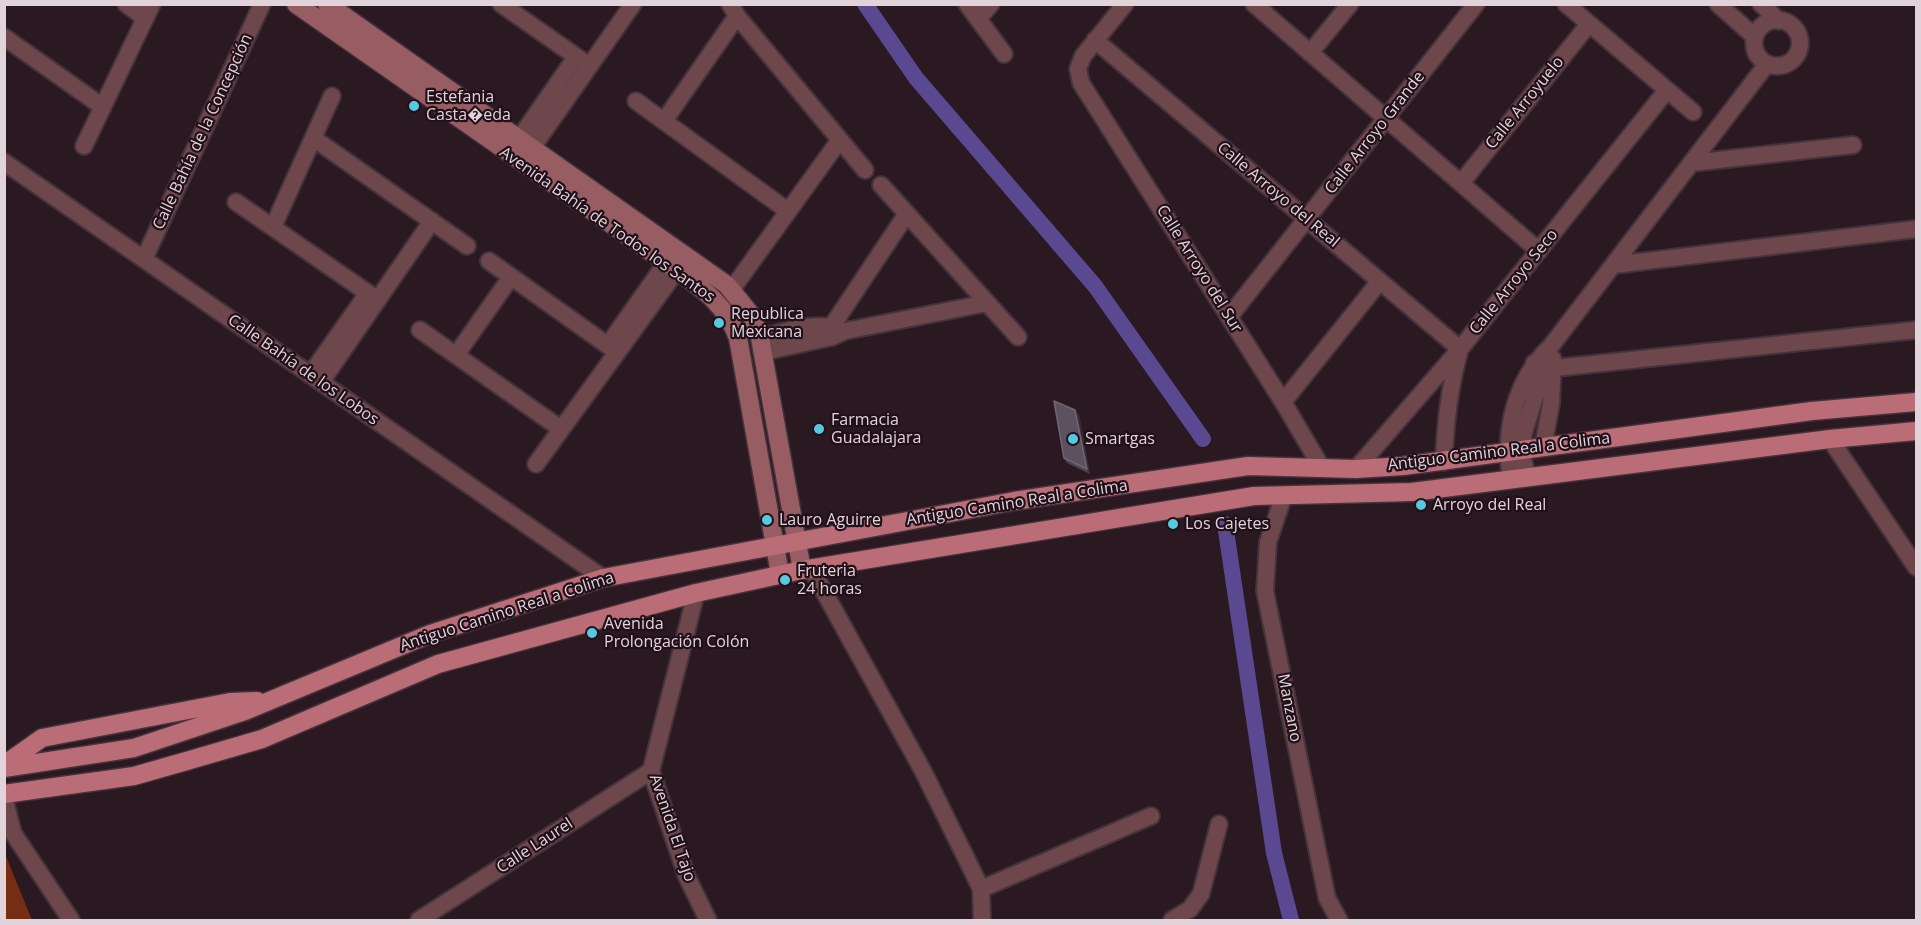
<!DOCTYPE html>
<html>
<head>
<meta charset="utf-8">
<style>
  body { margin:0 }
  #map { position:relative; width:1921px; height:925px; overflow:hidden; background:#2b1922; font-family:"Open Sans",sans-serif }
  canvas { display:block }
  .frame { position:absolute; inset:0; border:6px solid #e0d3d9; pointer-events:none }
</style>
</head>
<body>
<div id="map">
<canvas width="1921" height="925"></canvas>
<div class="frame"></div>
</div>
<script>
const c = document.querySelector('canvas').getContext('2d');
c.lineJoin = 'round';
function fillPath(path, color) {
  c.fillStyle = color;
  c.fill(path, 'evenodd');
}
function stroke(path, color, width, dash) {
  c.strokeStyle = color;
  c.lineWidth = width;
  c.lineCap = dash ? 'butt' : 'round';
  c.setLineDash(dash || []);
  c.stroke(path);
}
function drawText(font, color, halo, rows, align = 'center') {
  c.font = font + ' "Open Sans",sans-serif';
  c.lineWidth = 4.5;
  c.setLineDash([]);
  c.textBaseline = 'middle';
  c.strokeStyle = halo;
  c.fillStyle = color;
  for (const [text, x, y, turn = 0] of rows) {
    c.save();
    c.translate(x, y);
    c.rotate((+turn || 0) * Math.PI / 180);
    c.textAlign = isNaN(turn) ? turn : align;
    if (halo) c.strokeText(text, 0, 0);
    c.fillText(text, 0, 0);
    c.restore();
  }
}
const green = new Path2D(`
  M5,854L32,920H5Z`);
const canal = new Path2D(`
  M865,4L916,78L1095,286L1203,439
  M1225,524L1274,853L1291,920`);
const street = new Path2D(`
  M126,4L145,18
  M501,4L584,62
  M730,4L737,16L865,170
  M967,4L1004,54
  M1125,4L1083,56L1078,69L1081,83L1283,402L1322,468
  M1254,4L1539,251
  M1566,4L1693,112
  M1718,4L1755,37
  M1761,4L1779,21
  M978,19L991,4
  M1754 43a23 23 0 1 1 46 0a23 23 0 1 1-46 0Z
  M4,37L103,107
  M1095,40L1460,349
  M1310,53L1350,4
  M636,101L788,211
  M664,121L737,16
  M313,138L467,246
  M84,146L152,4
  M512,149L576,57
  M525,158L633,4
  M4,162L603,578
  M1691,163L1853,145
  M1461,183L1589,24
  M881,185L1018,337
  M236,202L378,300
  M273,227L332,96
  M144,259L262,4
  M489,261L617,352
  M1613,265L1916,229
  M732,289L839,141
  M1229,317L1476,4
  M420,330L561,429
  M832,337V326L906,215
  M760,338C783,332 818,320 841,330
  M608,345L666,263
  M763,352L832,337L845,331L987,303
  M456,355L511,277
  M1534,363L1555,368L1916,330
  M310,375L368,293
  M321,382L432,221
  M1283,402L1380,281
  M1830,439L1916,567
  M1543,447L1551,404L1553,359
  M1444,462C1445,424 1449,390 1459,353
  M536,464L677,270
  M1356,469L1460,349L1667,90
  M1527,477L1521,450L1524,432L1548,355
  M1511,479C1503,431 1515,380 1551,346L1767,64
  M1284,495L1268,542L1265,591L1327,898L1339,920
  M812,570L923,771L968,862L981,889L982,920
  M696,593L651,771L687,877L708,920
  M4,797L13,833L71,920
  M981,889L1151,816
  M419,920L651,771
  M1172,920L1190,909L1201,894L1219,824`);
const secondary = new Path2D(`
  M296,4L677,270C703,289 727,306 738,338L780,574
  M327,4L727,285L752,316L760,338L802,570`);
const primary = new Path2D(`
  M4,765L42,738L230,702L257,701
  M4,768L134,748L245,711L430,634L603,578L1014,501L1248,466L1356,469L1403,466L1812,411L1916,402
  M4,794L134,776L190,760L262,739L438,664L696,593L802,570L1254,496L1412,492L1830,439L1916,431`);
const wall = new Path2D(`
  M1079,415L1090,474L1067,463L1064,458Z`);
const shadedWall = new Path2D(`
  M1075,410L1079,415L1090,474L1087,469Z`);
const building = new Path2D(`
  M1054,401L1075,410L1087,469L1064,458Z`);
const markers = [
  [414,106,6,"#56c9e1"],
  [719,323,6,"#56c9e1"],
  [819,429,6,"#56c9e1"],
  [1073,439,6,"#56c9e1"],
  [1421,505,6,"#56c9e1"],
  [767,520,6,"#56c9e1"],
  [1173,524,6,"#56c9e1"],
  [785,580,6,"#56c9e1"],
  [592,633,6,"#56c9e1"]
];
const poiNames = [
  ["Estefania",426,97],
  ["Casta�eda",426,115],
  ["Republica",731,314],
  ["Mexicana",731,332],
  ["Farmacia",831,420],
  ["Guadalajara",831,438],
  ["Smartgas",1085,439],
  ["Arroyo del Real",1433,505],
  ["Lauro Aguirre",779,520],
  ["Los Cajetes",1185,524],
  ["Fruteria",797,571],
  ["24 horas",797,589],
  ["Avenida",604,624],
  ["Prolongación Colón",604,642]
];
const streetNames = [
  ["Calle Arroyuelo",1525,103,-51],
  ["Calle Bahía de la Concepción",203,132,-65],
  ["Calle Arroyo Grande",1375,133,-52],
  ["Calle Arroyo del Real",1278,195,40],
  ["Avenida Bahía de Todos los Santos",607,225,35],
  ["Calle Arroyo del Sur",1199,269,58],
  ["Calle Arroyo Seco",1514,282,-51],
  ["Calle Bahía de los Lobos",303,370,35],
  ["Antiguo Camino Real a Colima",1499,452,-7],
  ["Antiguo Camino Real a Colima",1017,503,-9],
  ["Antiguo Camino Real a Colima",507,612,-18],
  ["Manzano",1289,708,79],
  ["Avenida El Tajo",672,828,71],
  ["Calle Laurel",535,846,-33]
];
fillPath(green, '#752d13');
stroke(canal, '#5a4890', 16);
stroke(street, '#44333c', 20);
stroke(secondary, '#44333c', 21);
stroke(primary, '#44333c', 21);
stroke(street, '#6d474b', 16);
stroke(secondary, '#985d63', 18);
stroke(primary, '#ba6d76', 18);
fillPath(wall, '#4e4150');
fillPath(shadedWall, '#392a38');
fillPath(building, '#5e515f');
stroke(building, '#726572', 1.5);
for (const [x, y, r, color] of markers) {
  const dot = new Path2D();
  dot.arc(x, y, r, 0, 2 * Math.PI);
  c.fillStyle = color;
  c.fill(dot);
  stroke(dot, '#211019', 2);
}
drawText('16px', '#e0d3d9', '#211019', poiNames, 'left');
drawText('16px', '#e0d3d9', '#211019', streetNames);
</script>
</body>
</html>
